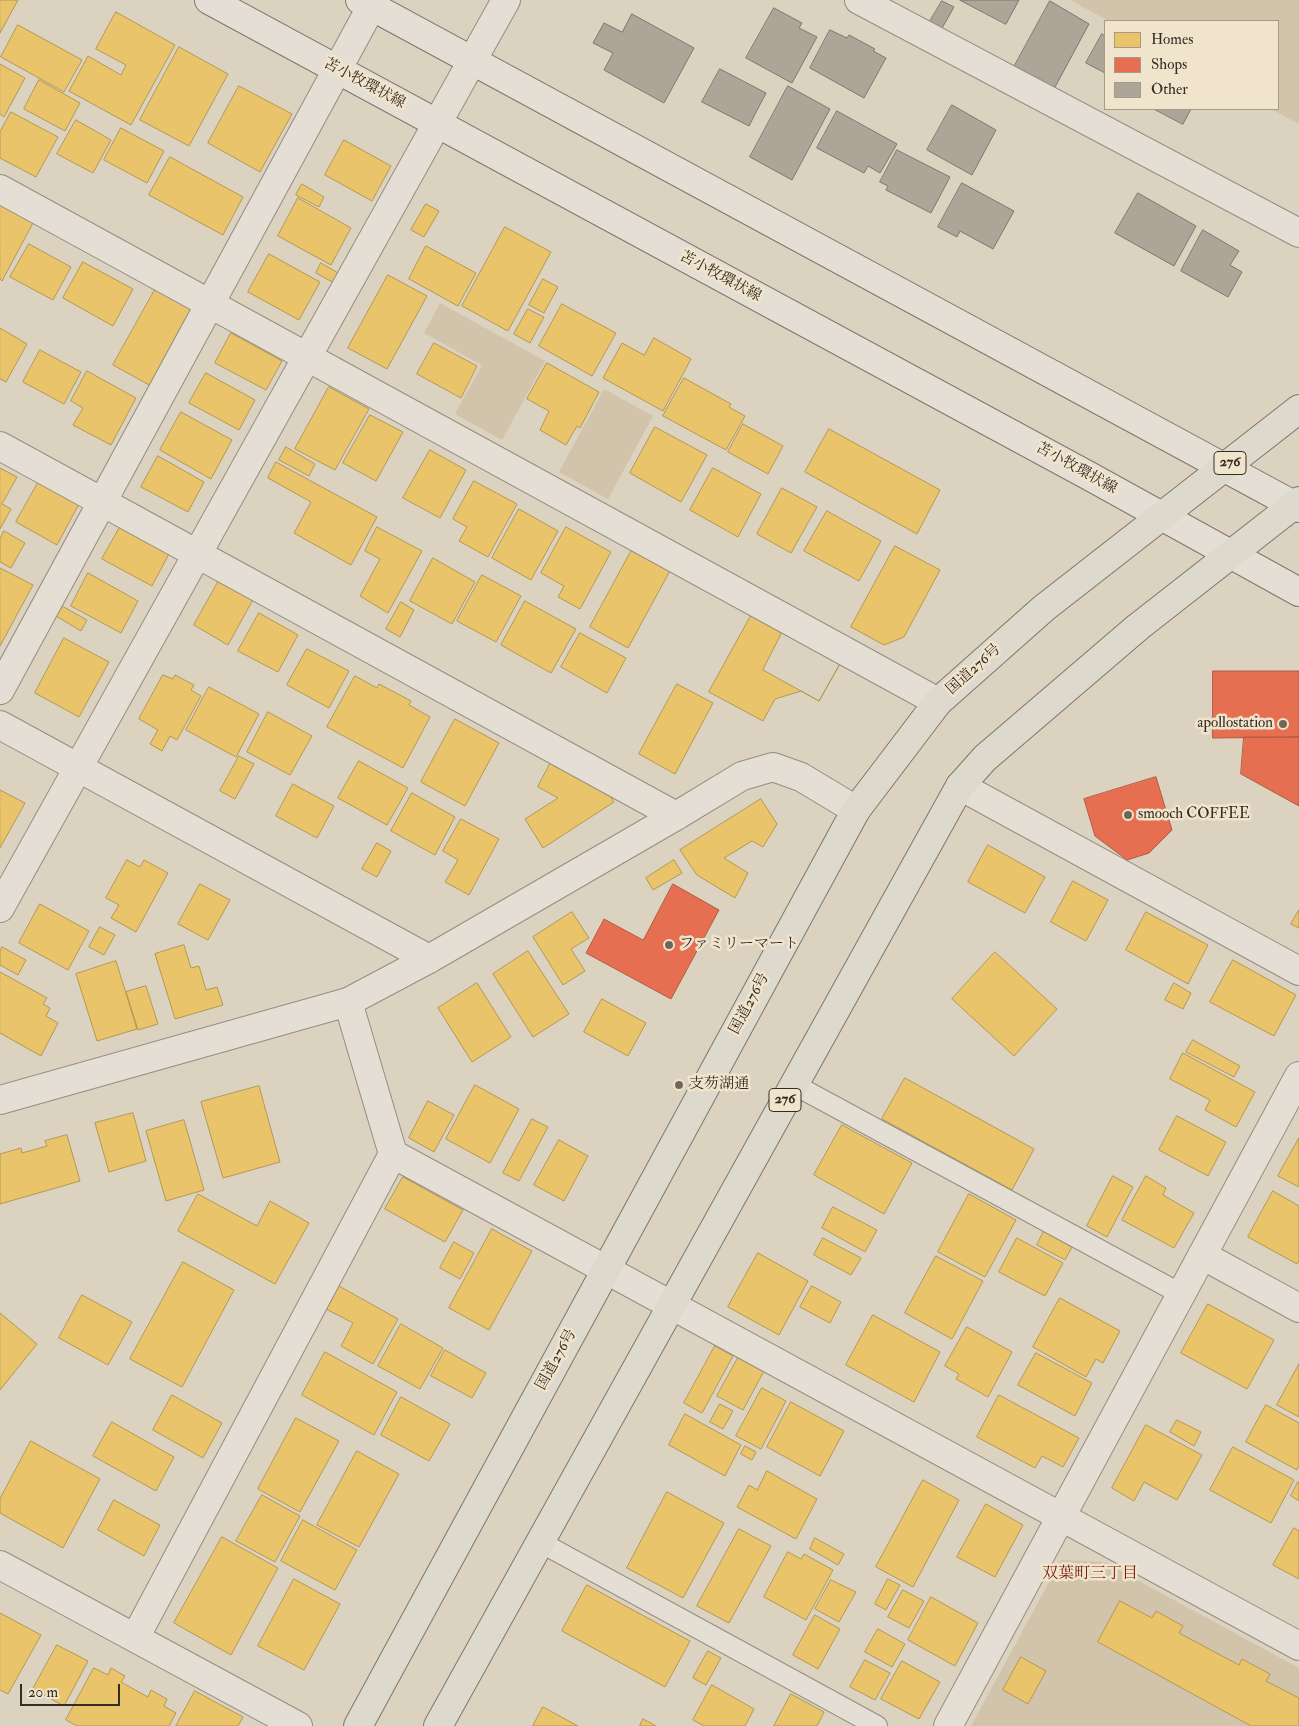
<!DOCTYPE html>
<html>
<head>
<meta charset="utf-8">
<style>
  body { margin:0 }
  #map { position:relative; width:1299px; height:1726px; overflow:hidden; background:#dbd2bf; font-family:"IM FELL Double Pica",serif }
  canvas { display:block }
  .legend { position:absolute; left:1104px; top:20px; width:175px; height:90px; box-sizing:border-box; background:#f0e4cd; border:1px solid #a69b89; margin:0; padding:6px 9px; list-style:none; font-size:15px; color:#362d22 }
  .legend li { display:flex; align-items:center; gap:10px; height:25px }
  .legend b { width:25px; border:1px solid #a69b89 }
  .scale { position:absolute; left:20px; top:1684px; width:100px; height:22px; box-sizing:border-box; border:2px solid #362d22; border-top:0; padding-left:6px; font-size:15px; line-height:18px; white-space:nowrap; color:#362d22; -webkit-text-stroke:4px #f0e4cd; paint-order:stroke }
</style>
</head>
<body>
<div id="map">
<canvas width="1299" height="1726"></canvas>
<ul class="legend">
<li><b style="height:14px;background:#e9c46a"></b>Homes</li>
<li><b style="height:14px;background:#e76f51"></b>Shops</li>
<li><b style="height:14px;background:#ada598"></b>Other</li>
</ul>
<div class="scale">20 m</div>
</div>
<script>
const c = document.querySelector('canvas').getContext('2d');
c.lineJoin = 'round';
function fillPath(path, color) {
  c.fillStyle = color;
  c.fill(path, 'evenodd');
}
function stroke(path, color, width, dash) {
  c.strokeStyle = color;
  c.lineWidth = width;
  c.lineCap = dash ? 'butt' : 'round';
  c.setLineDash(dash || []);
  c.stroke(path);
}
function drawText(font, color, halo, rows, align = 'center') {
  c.font = font + ' "IM FELL Double Pica","Noto Serif JP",serif';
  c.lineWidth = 5;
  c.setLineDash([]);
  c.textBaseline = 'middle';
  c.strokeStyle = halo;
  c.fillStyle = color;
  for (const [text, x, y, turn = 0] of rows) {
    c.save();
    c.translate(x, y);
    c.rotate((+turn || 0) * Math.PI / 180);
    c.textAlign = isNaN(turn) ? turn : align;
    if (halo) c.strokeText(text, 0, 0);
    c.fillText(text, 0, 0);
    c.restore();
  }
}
const green = new Path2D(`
  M1070,0H1299V124L1271,109H1278V21H1109Z
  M440,303L545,361L502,440L455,414L482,365L424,333Z
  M604,389L653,416L608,499L559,472Z
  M1061,1560L1104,1562L1299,1668V1726H971Z`);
const homes = new Path2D(`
  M0,0H18L0,33Z
  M116,12L175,45L131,125L69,91L88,56L121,75L126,65L96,49Z
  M18,25L82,60L64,92L1,57Z
  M179,47L228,74L189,146L140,120Z
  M0,64L25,78L4,117L0,114Z
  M39,80L80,103L65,131L24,109Z
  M239,86L292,114L260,172L208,143Z
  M11,112L58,137L36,177L0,158V132Z
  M76,120L111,140L93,173L57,154Z
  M121,128L164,151L147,183L104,160Z
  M344,140L391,166L372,201L325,175Z
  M170,157L243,197L223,235L149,195Z
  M302,184L324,197L319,207L296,195Z
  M298,198L351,228L331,265L278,236Z
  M426,204L439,211L424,237L411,230Z
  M0,205L33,223L2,281L0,279Z
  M505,227L551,252L508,331L462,306Z
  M29,244L71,267L53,300L10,277Z
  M426,246L476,273L458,306L409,279Z
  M269,254L320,282L299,320L248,292Z
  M83,262L133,289L113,326L63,298Z
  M321,263L340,274L334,283L316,273Z
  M388,275L427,296L387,369L348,348Z
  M543,279L558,287L544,313L529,305Z
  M157,286L195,307L151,386L113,365Z
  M562,304L616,333L592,376L539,346Z
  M528,309L544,317L530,343L514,334Z
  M0,328L27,344L6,382L0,379Z
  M231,333L282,361L266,390L215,363Z
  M654,338L691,359L663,411L603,378L622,343L644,355Z
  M434,343L477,366L461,398L417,374Z
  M40,350L81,372L64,404L23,382Z
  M547,363L599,392L580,428L577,426L566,445L540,430L549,411L527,399Z
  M87,371L136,398L111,445L73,425L83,408L71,401Z
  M206,373L255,400L239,430L189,403Z
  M684,378L731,404L729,407L745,416L726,450L663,416Z
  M329,387L369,409L335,470L295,449Z
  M181,412L232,440L211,479L160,450Z
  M370,415L403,432L376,481L343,463Z
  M743,424L783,446L768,474L728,452Z
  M655,427L707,455L681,502L630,473Z
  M829,429L940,490L917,534L805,472Z
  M286,447L315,464L309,476L279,460Z
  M430,450L466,470L440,518L403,498Z
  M158,456L204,482L188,512L141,487Z
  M276,462L377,517L351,565L294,533L311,502L268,478Z
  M0,468L17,477L2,504L11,509L0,529Z
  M713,468L761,494L738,537L690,510Z
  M39,481L79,504L57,545L16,522Z
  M474,481L517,504L488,557L459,541L467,527L453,519Z
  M782,488L817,507L791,553L757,534Z
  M519,509L558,531L531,580L492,558Z
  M827,511L881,541L859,581L804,551Z
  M120,527L169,554L152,586L102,559Z
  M377,527L422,551L388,613L360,596L380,559L365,551Z
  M566,527L611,552L580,609L558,597L564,586L541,573Z
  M4,531L25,543L11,568L0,562V539Z
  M634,546L672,567L628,648L590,627Z
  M895,546L940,570L904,637L884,645L851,627Z
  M433,558L475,582L452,624L410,601Z
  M0,568L33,585L0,646Z
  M88,573L138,601L121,633L71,606Z
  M222,575L256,594L228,645L194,625Z
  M482,575L521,596L496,642L457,621Z
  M525,601L576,629L551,673L501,645Z
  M401,602L414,610L400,637L386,629Z
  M62,606L87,620L81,631L56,616Z
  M259,613L298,635L278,672L238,651Z
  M752,614L841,662L819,701L801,691L775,699L763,721L709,692Z
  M783,631L841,662L819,701L763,670Z
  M580,633L626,658L607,693L561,667Z
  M64,638L109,662L79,717L35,693Z
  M307,649L349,671L329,708L287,685Z
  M163,675L173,679L175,675L194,685L191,690L201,696L177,740L170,736L162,751L150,744L158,730L139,719Z
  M355,676L377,688L379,684L411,701L409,705L430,717L403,768L327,727Z
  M677,684L713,703L675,774L639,754Z
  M209,687L259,714L236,757L186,730Z
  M268,712L312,736L290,775L247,752Z
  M455,719L499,743L465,806L421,782Z
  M239,756L254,764L235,799L220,791Z
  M359,761L408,788L387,825L338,798Z
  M551,762L596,774L614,802L543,848L525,819L558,798L538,787Z
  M293,784L334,806L317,838L276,816Z
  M0,790L25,803L0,848Z
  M412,793L455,817L435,855L391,831Z
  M761,799L777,824L763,847L752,841L724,858L748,873L735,898L697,875L680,850Z
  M461,819L499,839L469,895L445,882L458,860L443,851Z
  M377,843L391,851L377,877L362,869Z
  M988,845L1045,877L1025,913L968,882Z
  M127,860L140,867L144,860L168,873L136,932L111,918L119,905L106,898Z
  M674,860L682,873L653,890L646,878Z
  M1073,881L1108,900L1086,941L1051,922Z
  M200,884L230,900L208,940L178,924Z
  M40,904L89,931L68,970L19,943Z
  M1299,910V928L1291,924Z
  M572,912L589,938L571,949L585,971L563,985L533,937Z
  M1146,912L1208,945L1188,984L1126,950Z
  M100,927L115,935L104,955L89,947Z
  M184,945L191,968L199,966L206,990L217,987L223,1005L175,1019L155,954Z
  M2,947L26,960L18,975L0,965V952Z
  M528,951L569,1014L533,1037L493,974Z
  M995,952L1057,1009L1014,1056L952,999Z
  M1233,960L1296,995L1274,1036L1210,1002Z
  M116,961L137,1029L97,1041L76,974Z
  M0,972L47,998L43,1004L50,1008L46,1016L58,1023L41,1056L0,1033Z
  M477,983L511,1037L472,1062L438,1008Z
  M1174,983L1191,993L1183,1009L1165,1000Z
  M146,986L158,1024L138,1030L126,992Z
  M602,999L646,1023L628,1056L584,1032Z
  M1193,1040L1240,1066L1234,1077L1186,1052Z
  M1183,1053L1255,1092L1236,1127L1205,1110L1210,1100L1170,1079Z
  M905,1078L1034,1149L1012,1190L882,1119Z
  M475,1085L519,1109L490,1163L446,1139Z
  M259,1086L280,1162L223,1178L201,1102Z
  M428,1101L454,1115L434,1152L409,1138Z
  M133,1113L146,1161L109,1172L95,1123Z
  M1177,1116L1226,1142L1208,1176L1159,1150Z
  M532,1119L548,1127L519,1181L503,1173Z
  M184,1120L204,1190L166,1201L146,1131Z
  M842,1125L912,1163L884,1214L814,1175Z
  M67,1135L80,1181L0,1204V1154L21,1148L22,1153L47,1146L45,1141Z
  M1299,1138V1187L1278,1176Z
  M559,1140L588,1156L564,1201L534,1185Z
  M1113,1176L1133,1187L1107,1237L1087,1226Z
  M1146,1176L1166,1188L1163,1195L1194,1213L1174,1248L1122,1220Z
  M403,1177L463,1210L445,1242L385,1209Z
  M1273,1191L1299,1206V1261L1297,1264L1248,1237Z
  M198,1194L257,1226L270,1201L309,1223L275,1284L178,1231Z
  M969,1194L1016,1220L985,1277L938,1252Z
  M833,1207L877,1230L865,1252L822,1228Z
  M492,1229L532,1251L489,1330L449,1308Z
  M1044,1231L1072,1247L1065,1260L1037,1245Z
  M823,1238L861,1258L851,1275L814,1255Z
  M1017,1238L1063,1263L1045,1296L999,1272Z
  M454,1242L474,1253L460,1279L440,1268Z
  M758,1253L808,1281L779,1335L728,1307Z
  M936,1256L983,1281L952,1339L905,1313Z
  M183,1262L234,1290L182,1387L130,1359Z
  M339,1286L398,1319L373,1364L341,1346L353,1323L326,1309Z
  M812,1286L841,1302L830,1323L800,1307Z
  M82,1295L132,1322L108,1365L59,1338Z
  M1060,1298L1120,1331L1103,1363L1096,1359L1086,1377L1033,1347Z
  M1208,1304L1274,1340L1247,1389L1181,1353Z
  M0,1313L37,1344L0,1390Z
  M873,1315L940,1352L914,1402L846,1365Z
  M401,1324L443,1348L420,1389L378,1366Z
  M967,1327L1012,1352L988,1397L956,1379L959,1374L945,1366Z
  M715,1346L733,1356L702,1413L684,1403Z
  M445,1350L486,1373L472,1398L431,1376Z
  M325,1352L397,1392L374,1435L302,1395Z
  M1036,1353L1092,1383L1075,1416L1018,1385Z
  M738,1358L764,1371L743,1410L717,1396Z
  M1299,1364V1417L1277,1405Z
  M762,1388L786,1401L761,1449L736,1436Z
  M172,1395L222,1423L203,1458L153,1430Z
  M999,1395L1079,1438L1063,1467L1042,1456L1035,1468L977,1437Z
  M401,1397L450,1424L429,1461L381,1435Z
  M791,1402L844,1431L820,1476L767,1447Z
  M720,1404L733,1411L723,1429L710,1422Z
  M1266,1405L1299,1423V1466L1297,1470L1246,1442Z
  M685,1414L741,1445L725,1476L669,1445Z
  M296,1418L339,1441L300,1512L258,1489Z
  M1177,1420L1201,1432L1194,1446L1170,1432Z
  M112,1422L174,1457L156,1491L93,1456Z
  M1146,1425L1202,1455L1177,1500L1144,1482L1134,1501L1112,1488Z
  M31,1441L100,1479L63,1548L0,1513V1499Z
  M745,1446L756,1452L752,1460L741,1454Z
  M1233,1447L1294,1480L1271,1523L1210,1490Z
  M357,1451L399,1474L359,1547L317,1525Z
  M767,1471L817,1499L796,1539L737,1507L749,1485L757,1490Z
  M923,1480L959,1500L913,1587L876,1567Z
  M1298,1482L1299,1483V1501L1291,1496Z
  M667,1492L724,1523L683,1598L627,1568Z
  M262,1495L300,1516L275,1562L236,1541Z
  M114,1500L160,1525L144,1556L98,1530Z
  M986,1504L1023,1525L995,1577L957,1557Z
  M303,1520L357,1550L335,1590L281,1561Z
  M1294,1528L1299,1531V1579L1273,1565Z
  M739,1529L771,1546L729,1623L697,1606Z
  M222,1537L278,1568L231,1655L174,1623Z
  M815,1538L844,1554L838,1565L810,1549Z
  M788,1552L801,1559L804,1554L833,1570L806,1620L764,1597Z
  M294,1579L340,1604L304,1670L258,1646Z
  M888,1579L900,1585L886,1610L875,1604Z
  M831,1580L856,1592L839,1622L815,1609Z
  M587,1585L690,1641L665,1687L562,1631Z
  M903,1590L924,1601L909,1628L888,1617Z
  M931,1597L978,1623L955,1666L908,1640Z
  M1120,1601L1152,1618L1156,1611L1183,1626L1179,1633L1239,1665L1242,1659L1270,1674L1266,1681L1299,1698V1726H1251L1098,1642Z
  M0,1613L41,1635L8,1694L0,1690Z
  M815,1615L840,1629L818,1669L793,1655Z
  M878,1629L905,1644L892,1667L865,1652Z
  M57,1645L88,1661L64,1706L33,1689Z
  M708,1651L721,1658L706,1685L693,1678Z
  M1021,1657L1046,1671L1028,1704L1003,1690Z
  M865,1660L890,1673L875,1700L850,1687Z
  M902,1661L940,1682L919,1719L881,1699Z
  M94,1668L108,1675L111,1668L125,1676L121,1682L148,1697L151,1690L167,1699L164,1706L176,1713L169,1726H77L66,1720Z
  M712,1685L754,1709L745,1726H704L693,1720Z
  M195,1691L243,1717L238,1726H176Z
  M791,1694L824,1712L817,1726H774Z
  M543,1707L578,1726H533Z
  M643,1719L656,1726H640Z`);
const shops = new Path2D(`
  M1213,671H1299V737L1213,738Z
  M1244,737H1299V806L1241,774Z
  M1156,777L1172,830L1149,853L1127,860L1095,836L1084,799Z
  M673,884L719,910L671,999L586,953L604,919L643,940Z`);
const building = new Path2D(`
  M960,0H1019L1006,24Z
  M942,1L954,7L941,30L929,23Z
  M1050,1L1089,24L1054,89L1014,67Z
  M774,8L802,23L799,28L817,37L792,83L746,58Z
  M632,14L694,48L664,103L604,70L613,53L593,43L604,23L622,32Z
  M830,30L847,38L849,35L875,49L873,51L886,58L864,98L810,68Z
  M1102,34L1105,36V73L1086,63Z
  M720,69L766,93L749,126L702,102Z
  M788,86L830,109L792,180L750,157Z
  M952,105L996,130L972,175L927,150Z
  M1154,109H1191L1183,124Z
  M837,111L897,144L880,173L868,166L864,173L817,148Z
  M897,150L950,177L931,213L886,190L888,186L880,182Z
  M962,183L1014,211L993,249L960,231L957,237L938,227Z
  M1138,193L1196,226L1174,266L1115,233Z
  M1203,230L1239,251L1230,265L1242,272L1228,297L1181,271Z`);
const lane = new Path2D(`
  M793,1084L1181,1294
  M540,1542L877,1726`);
const street = new Path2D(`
  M859,0L1299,233
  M0,189L938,702
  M0,446L676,816
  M0,690L375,0
  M0,725L429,959
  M960,786L1299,971
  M0,908L506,0
  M0,1100L348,1002L429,959L676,816L742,776L773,767L801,777L856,810
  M393,1154L1299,1646
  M1202,1255L1299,1308
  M0,1565L298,1726
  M135,1638L393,1154L348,1002
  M948,1726L1299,1076`);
const secondary = new Path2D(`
  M209,0L1091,477L1299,592
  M360,0L1299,508`);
const highway = new Path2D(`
  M358,1726L856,810L938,702L1044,608L1299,409
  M438,1726L960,786L985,758L1138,627L1299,501`);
const markers = [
  [1283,724,5,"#706759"],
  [1128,815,5,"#706759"],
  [669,945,5,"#706759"],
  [679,1085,5,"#706759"]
];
const shields = [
  [1230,463,32],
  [785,1100,32]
];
const shieldNames = [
  ["276",1230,463],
  ["276",785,1100]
];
const streetNames = [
  ["苫小牧環状線",364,84,28],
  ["苫小牧環状線",720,277,28],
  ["苫小牧環状線",1076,469,29],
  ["国道276号",974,670,-42],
  ["国道276号",750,1004,-62],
  ["国道276号",557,1360,-61]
];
const poiNames = [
  ["apollostation",1273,724,"right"],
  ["smooch COFFEE",1138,815],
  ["ファミリーマート",679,945],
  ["支芴湖通",689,1085]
];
const neighbourhoodNames = [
  ["双葉町三丁目",1090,1575]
];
fillPath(green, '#d2c4ab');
fillPath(homes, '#e9c46a');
stroke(homes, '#b39754', 1);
fillPath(shops, '#e76f51');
stroke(shops, '#b25b43', 1);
fillPath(building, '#ada598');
stroke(building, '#7d776c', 1);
stroke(lane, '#948d81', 22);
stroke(street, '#948d81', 30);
stroke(secondary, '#7d776c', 30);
stroke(highway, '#7d776c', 30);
stroke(lane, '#e4ded4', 20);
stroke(street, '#e4ded4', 28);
stroke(secondary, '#e4ded4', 28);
stroke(highway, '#ded9cd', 28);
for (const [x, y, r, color] of markers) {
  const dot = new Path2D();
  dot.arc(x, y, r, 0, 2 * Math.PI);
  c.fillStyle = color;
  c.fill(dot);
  stroke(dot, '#f0e4cd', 2);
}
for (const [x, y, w] of shields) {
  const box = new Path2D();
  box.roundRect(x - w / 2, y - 11.5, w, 23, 4);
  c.fillStyle = '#f0e4cd';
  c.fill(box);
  stroke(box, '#362d22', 1);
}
drawText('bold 14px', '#362d22', null, shieldNames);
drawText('15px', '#362d22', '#f0e4cd', streetNames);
drawText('15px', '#362d22', '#f0e4cd', poiNames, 'left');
drawText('16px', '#7a1f14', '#f0e4cd', neighbourhoodNames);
</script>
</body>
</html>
